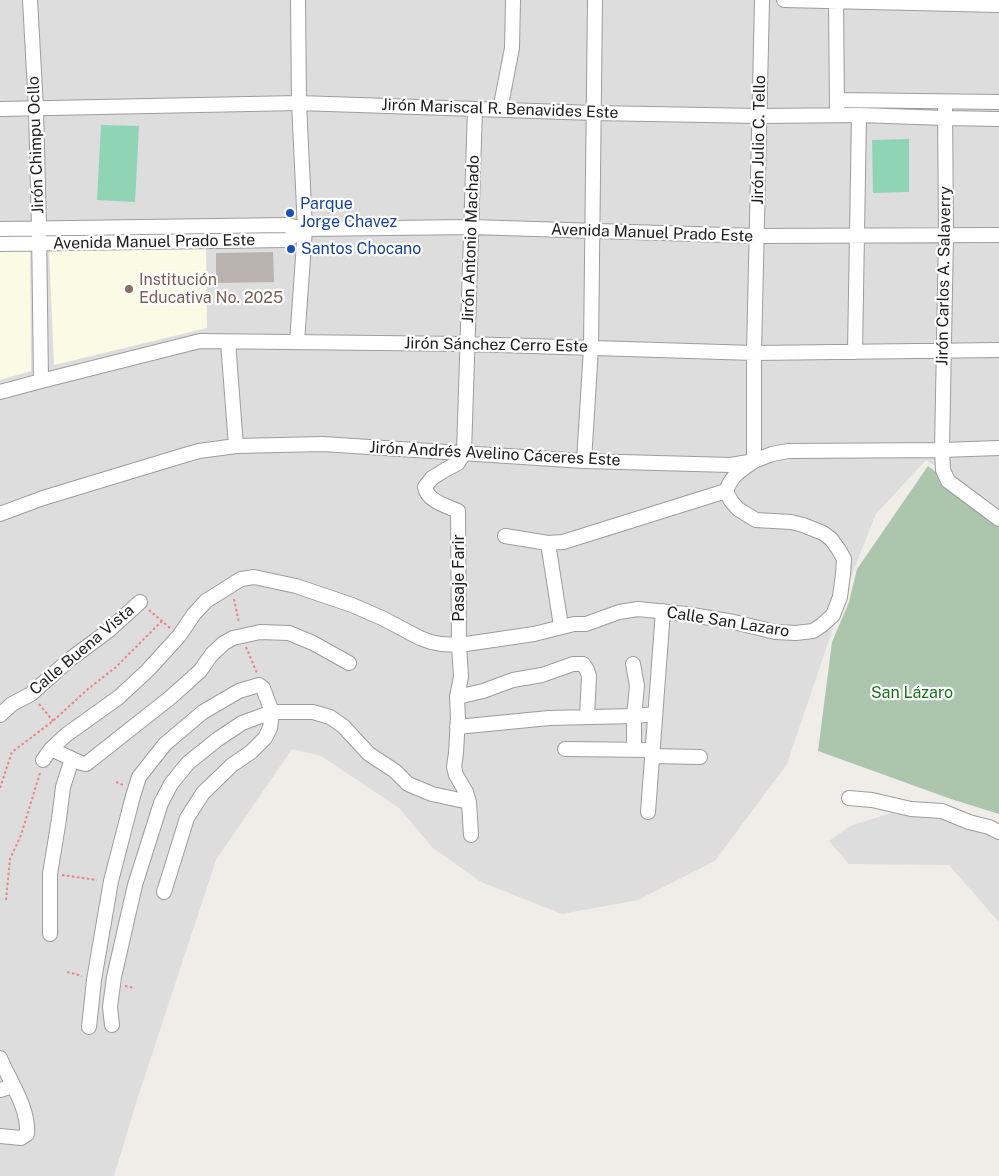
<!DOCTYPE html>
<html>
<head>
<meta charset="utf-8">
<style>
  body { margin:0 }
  canvas { display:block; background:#f0ede8 }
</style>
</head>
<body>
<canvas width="999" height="1176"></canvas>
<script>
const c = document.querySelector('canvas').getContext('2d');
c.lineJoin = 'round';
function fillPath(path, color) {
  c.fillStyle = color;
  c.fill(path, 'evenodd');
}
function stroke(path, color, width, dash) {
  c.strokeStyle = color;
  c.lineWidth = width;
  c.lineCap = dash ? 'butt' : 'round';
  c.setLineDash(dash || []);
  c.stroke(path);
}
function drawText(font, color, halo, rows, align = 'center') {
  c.font = font + ' "Public Sans",sans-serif';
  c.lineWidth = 4.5;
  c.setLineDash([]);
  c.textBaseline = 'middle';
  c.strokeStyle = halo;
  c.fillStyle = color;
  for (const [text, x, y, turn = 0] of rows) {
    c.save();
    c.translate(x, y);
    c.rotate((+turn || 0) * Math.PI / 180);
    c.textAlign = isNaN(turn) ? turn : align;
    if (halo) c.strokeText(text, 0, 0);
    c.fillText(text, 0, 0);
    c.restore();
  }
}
const residential = new Path2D(`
  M0,0H999V510L974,491L926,460L876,514L848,584L787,764L715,861L638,900L562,914L481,882L433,848L399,808L321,756L292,749L216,860L137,1100L114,1176H0Z
  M925,802L999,823V922L949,865L849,864L829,841L850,826Z`);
const education = new Path2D(`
  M206,246L207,328L54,365L49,249Z
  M30,249L31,371L0,380V250Z`);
const cemetery = new Path2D(`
  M928,466L999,521V814L951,799L818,751L832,642L849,602L857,569Z`);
const pitch = new Path2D(`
  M101,125L139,126L135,202L97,200Z
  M909,139V192L873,193L872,140Z`);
const building = new Path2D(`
  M273,252L274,282L216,283V253Z`);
const path = new Path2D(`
  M234,599L239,623
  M149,610L170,628
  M246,647L257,673
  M39,704L53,721
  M116,782L123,785
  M0,788L12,752L53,721L88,689L116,667L162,621
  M62,875L97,880
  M6,900L10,859L21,835L40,773
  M67,972L82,976
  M125,986L135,988`);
const minor = new Path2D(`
  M30,0L36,108L39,228L41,381
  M784,0L999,5
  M836,1L837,108
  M837,100L999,102
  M945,102L946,235L942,450L943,470L948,481L999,519
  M0,109L299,103L594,113L760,116L859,115L945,118L999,119
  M500,110L512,48L513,0
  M0,229L287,225L305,229L471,227L757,236L999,235
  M0,244L287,240L305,229
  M228,342L236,446
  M297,342L305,229L299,103L298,0
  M855,352L859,115
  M0,392L41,381L200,341L467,344L754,353L999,350
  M584,461L591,348L595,0
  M0,514L43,498L185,455L199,451L236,446L323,444L584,461L731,465L754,461L772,454L788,451L942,450L999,448
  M505,536L548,543L563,542L726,491
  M548,543L561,626
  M633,664L637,686L634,716V749
  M457,697L483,691L513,680L542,675L573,664H583L587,670L589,676L587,717
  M0,715L12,704L31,694L69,660L108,631L140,602
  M457,727L549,718L634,716L655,714
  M51,749L81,763L86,764L90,761L171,697L200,671L212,654L224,643L233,638L260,632L289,633L313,643L349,663
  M565,749L653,750
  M653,756L700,757
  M43,760L51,749L66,735L119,697L148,670L179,636L194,614L206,601L241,579L254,577L296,586L352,605L382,618L420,638L431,642L441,644L459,645L534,634L574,624H586L619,612L638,609L686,614L734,622L775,632L796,633L813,631L822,625L833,615L840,597L843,574L844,559L839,550L831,539L823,533L803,525L791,522L756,520L738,509L731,501L726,491C732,475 740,471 754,461V353L762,0
  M849,798L872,800L911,809L942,811L969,822L989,827L999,832
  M648,812L663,611
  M471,835L469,802L466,792L456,775L454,767L456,753L458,718L457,697L461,677L459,645L458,511C447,506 427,501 425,487L432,478L445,470L458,463L464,453L475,109
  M50,934V874L59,819L63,787L72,759
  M112,1025L110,1007L114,977L135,885L161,803L171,784L188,763L218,739L242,723L272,712H313L330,717L343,726L369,754L395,771L408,784L432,794L469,802
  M89,1027L94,980L111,881L133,796L139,777L165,744L203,712L239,691L259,685L263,688L272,712L270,728L265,738L251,752L232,765L203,793L187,818L164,892
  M0,1058C10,1082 29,1108 27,1134L21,1138L0,1136
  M0,1090L13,1086`);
const markers = [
  [290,213,5,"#1a4fb4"],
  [291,249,5,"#1a4fb4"],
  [129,289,5,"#8d6e63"]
];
const streetNames = [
  ["Jirón Mariscal R. Benavides Este",500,109,2],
  ["Jirón Julio C. Tello",759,140,-89],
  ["Jirón Chimpu Ocllo",36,145,-92],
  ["Avenida Manuel Prado Este",652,233,2],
  ["Jirón Antonio Machado",471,239,-88],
  ["Avenida Manuel Prado Este",154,242,-1],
  ["Jirón Carlos A. Salaverry",944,276,-89],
  ["Jirón Sánchez Cerro Este",496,345,1],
  ["Jirón Andrés Avelino Cáceres Este",495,454,3],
  ["Pasaje Farir",459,578,-90],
  ["Calle San Lazaro",728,622,9],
  ["Calle Buena Vista",82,650,-40]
];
const transitNames = [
  ["Parque",300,204],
  ["Jorge Chavez",300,222],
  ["Santos Chocano",301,249]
];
const educationNames = [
  ["Institución",139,280],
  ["Educativa No. 2025",139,298]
];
const parkNames = [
  ["San Lázaro",912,693]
];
fillPath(residential, '#deddde');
fillPath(education, '#fbfae5');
fillPath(cemetery, '#acc6ae');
fillPath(pitch, '#90d4b6');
fillPath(building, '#b9b2ae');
stroke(minor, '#9d9d9d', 16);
stroke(path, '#e98480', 2, [2.5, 2.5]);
stroke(minor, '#fff', 14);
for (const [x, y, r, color] of markers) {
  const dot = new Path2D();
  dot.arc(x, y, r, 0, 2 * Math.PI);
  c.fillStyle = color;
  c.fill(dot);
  stroke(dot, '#fff', 2);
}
drawText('16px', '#202020', '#fff', streetNames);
drawText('16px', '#164399', '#fff', transitNames, 'left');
drawText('16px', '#785e54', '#fff', educationNames, 'left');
drawText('16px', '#1a731c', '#fff', parkNames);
</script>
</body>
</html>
